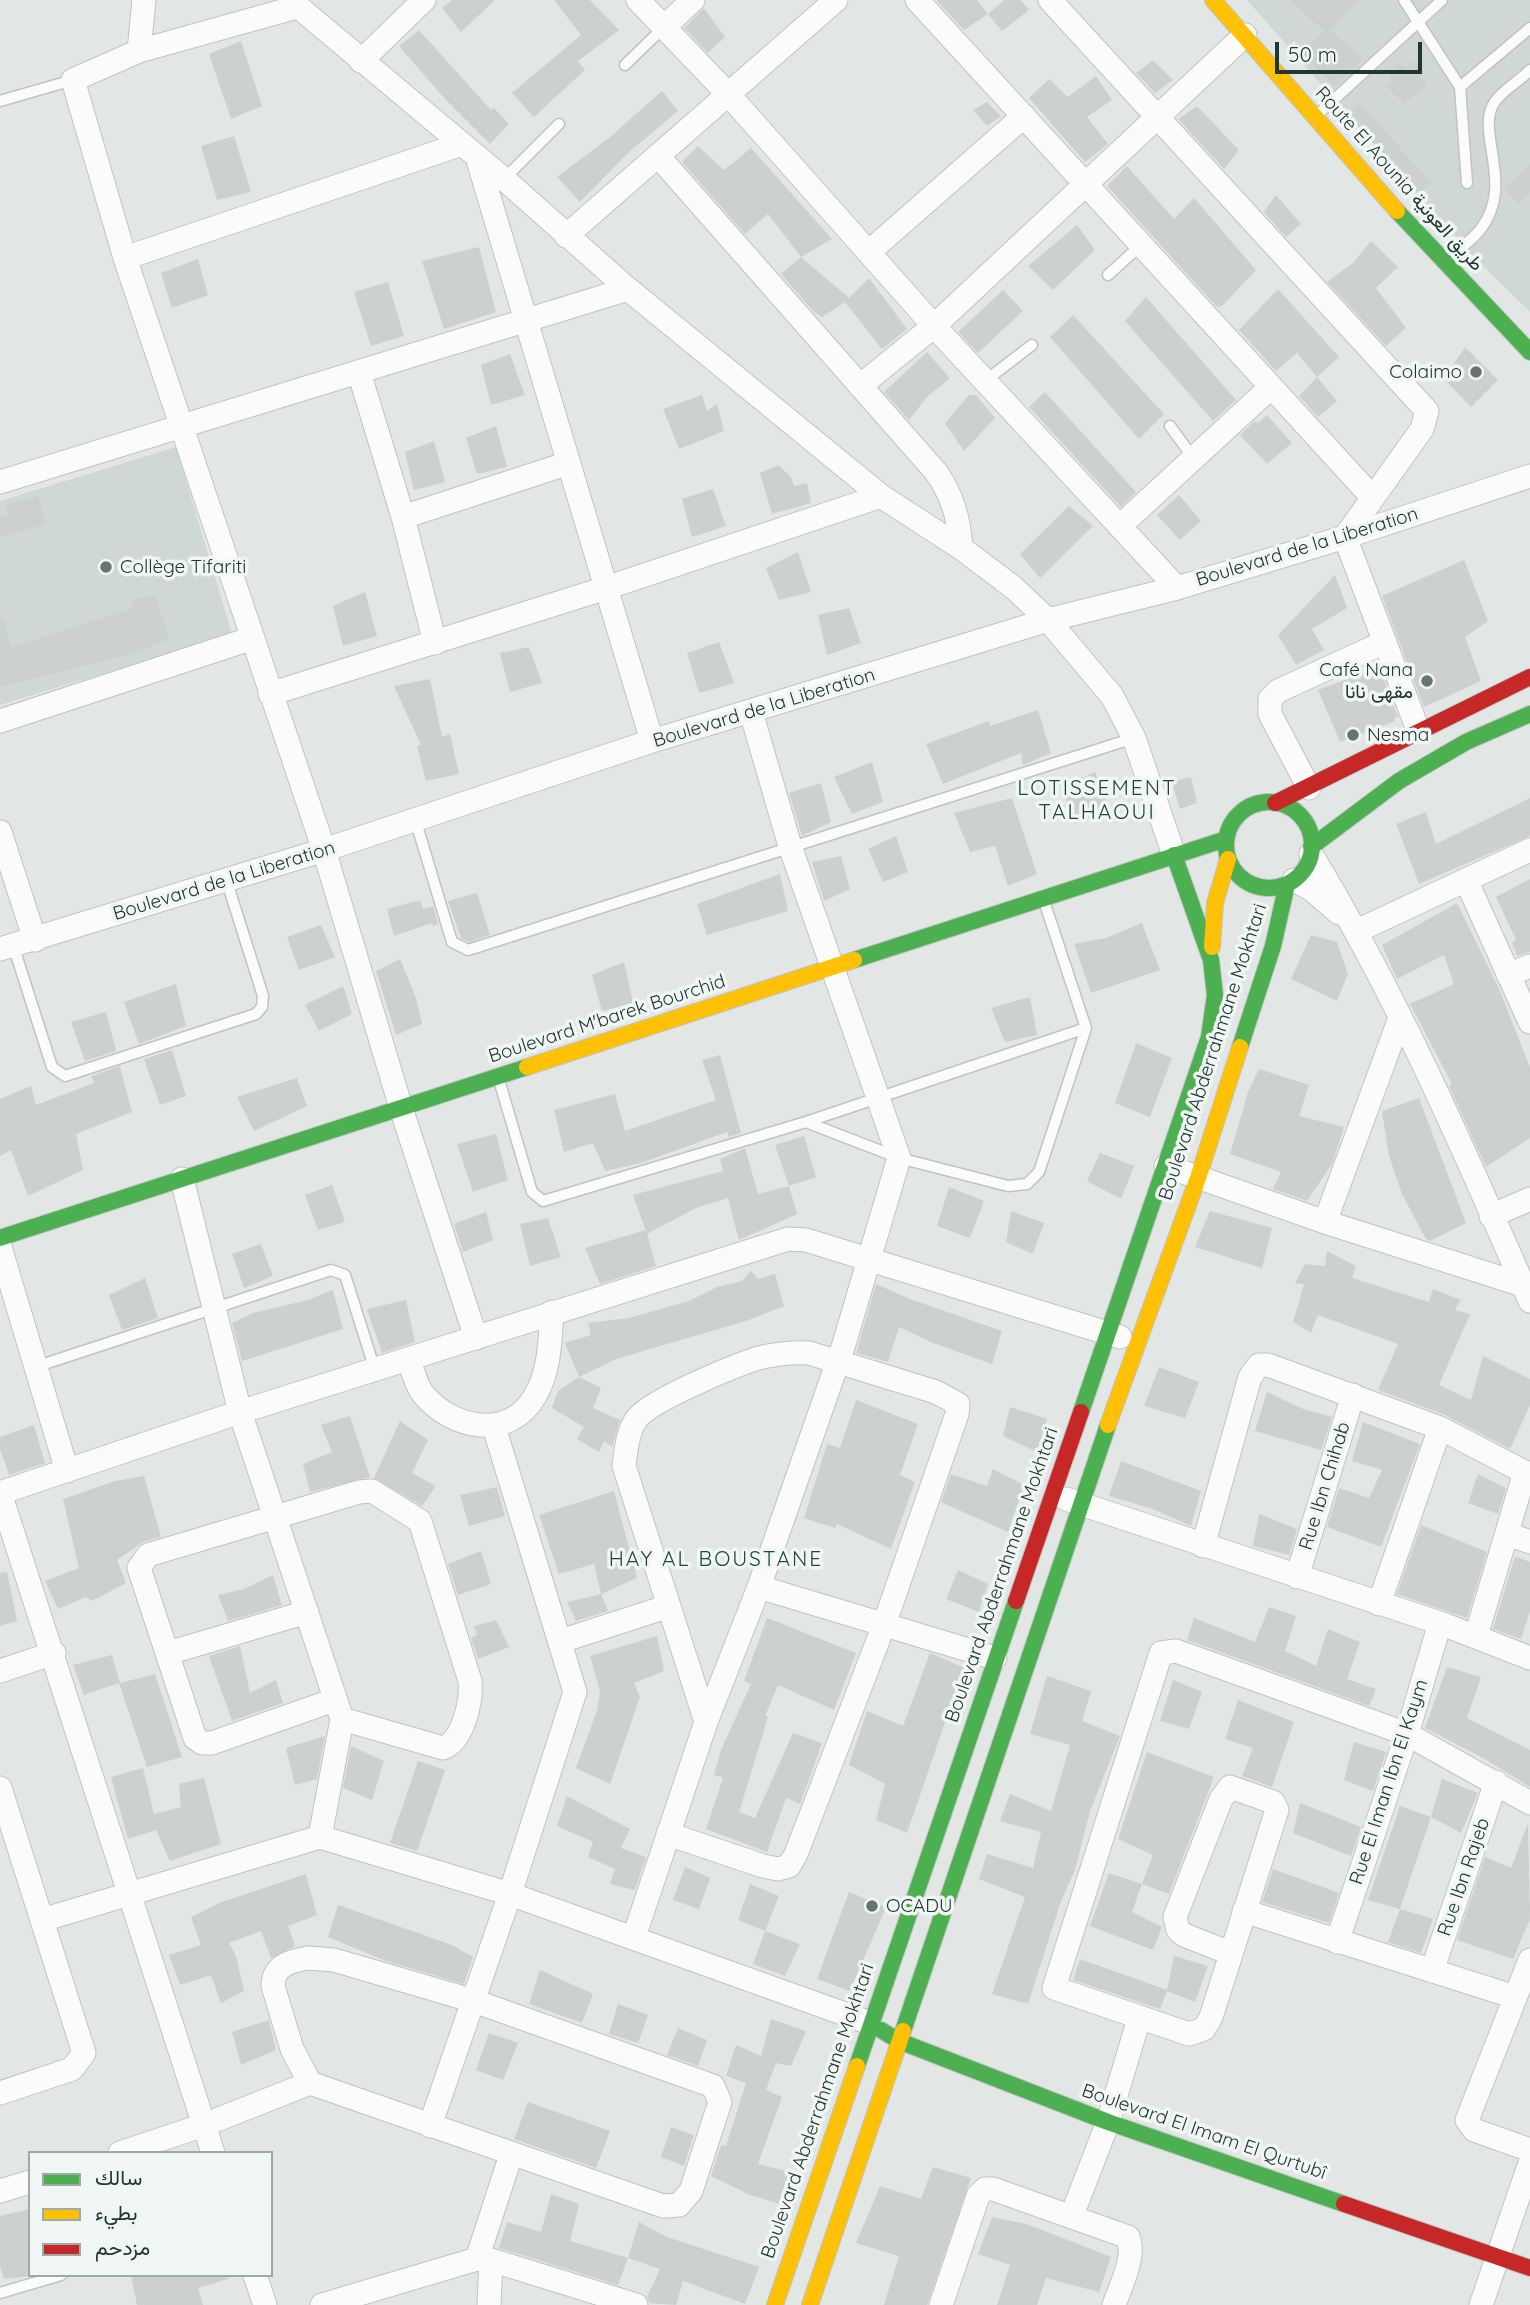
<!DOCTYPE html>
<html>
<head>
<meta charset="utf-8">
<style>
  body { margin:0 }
  #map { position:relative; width:1530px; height:2305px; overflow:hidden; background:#e2e7e5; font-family:Quicksand,Vazirmatn,sans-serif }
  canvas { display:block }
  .legend { position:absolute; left:28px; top:2151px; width:245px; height:126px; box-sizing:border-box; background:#f0f6f3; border:2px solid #9eaaa6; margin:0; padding:9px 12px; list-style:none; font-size:21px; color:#233732 }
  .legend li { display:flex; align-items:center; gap:14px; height:35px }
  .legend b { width:35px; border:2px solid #9eaaa6 }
  .scale { position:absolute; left:1275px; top:42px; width:147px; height:32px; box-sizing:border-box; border:4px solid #233732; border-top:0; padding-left:9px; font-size:21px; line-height:24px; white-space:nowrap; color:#233732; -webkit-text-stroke:5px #f0f6f3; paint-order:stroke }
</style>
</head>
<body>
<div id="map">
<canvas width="1530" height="2305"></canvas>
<ul class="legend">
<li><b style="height:9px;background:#4caf50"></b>سالك</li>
<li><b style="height:9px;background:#ffc107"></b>بطيء</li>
<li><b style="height:9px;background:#c62828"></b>مزدحم</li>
</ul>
<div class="scale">50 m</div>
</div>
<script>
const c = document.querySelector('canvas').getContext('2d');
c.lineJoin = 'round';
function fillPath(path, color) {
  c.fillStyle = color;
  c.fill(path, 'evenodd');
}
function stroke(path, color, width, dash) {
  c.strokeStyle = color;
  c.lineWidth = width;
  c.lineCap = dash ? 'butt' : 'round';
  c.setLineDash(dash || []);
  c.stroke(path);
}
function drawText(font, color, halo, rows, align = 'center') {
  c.font = font + ' Quicksand,Vazirmatn,sans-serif';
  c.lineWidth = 7;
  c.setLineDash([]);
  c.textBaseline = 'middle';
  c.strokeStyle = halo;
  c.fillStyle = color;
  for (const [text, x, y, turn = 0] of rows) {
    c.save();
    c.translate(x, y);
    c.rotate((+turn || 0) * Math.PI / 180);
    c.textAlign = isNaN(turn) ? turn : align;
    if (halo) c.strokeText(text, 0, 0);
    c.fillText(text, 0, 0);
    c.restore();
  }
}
const built = new Path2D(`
  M1247,0H1530V312L1470,253Z
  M176,447L232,634L0,705V501Z`);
const building = new Path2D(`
  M452,0H495L461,32L442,8Z
  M554,0H590L619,30L578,61L585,70L534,117L512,93L581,35Z
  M936,0H977L988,14L964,30Z
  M1004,0H1021L1029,10L1002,31L988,14Z
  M1290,0H1360L1330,30L1363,59L1334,86L1303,54L1324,31Z
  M704,8L725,37L708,53L684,28Z
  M419,30L491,110L494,108L509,124L490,144L445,99L399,46Z
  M241,41L262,106L231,119L209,54Z
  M1153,60L1173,80L1155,93L1136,73Z
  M1413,60L1424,71L1420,77L1427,85L1404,104L1387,87L1392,80L1389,75L1399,63L1407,69Z
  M1096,76L1112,100L1087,117L1108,144L1085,162L1029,98L1049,79L1068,97Z
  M662,91L678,111L629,152L580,202L557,177L610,137Z
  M987,102L1001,116L987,126L973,110Z
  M1360,104L1432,183L1418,194L1348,115Z
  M1197,106L1239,150L1224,169L1178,119Z
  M234,136L251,192L217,200L201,146Z
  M698,146L724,170L751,148L832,239L801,257L768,214L745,234L682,162Z
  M1530,164V192L1519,204L1505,189Z
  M1127,166L1174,219L1194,198L1256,270L1222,306L1217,307L1107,186Z
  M1276,195L1301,224L1286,237L1264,212Z
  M1077,225L1095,250L1053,290L1028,266Z
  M1371,241L1398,267L1376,288L1406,328L1386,346L1327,282L1353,263Z
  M479,247L496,312L444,329L422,261Z
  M801,257L849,298L869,278L907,329L882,349L845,302L822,317L814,312L781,274Z
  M198,259L208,295L172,308L161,273Z
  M388,282L404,336L371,346L354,292Z
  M1278,289L1339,357L1317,377L1297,353L1276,371L1239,330Z
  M1003,290L1023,311L978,353L958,332Z
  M1146,297L1236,400L1213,421L1125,321Z
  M1073,315L1164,414L1139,439L1050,337Z
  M1465,347L1498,380L1471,407L1444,379Z
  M927,352L950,378L927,397L909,420L884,392Z
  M510,354L525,395L491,405L481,365Z
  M1317,377L1337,401L1318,417L1299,396Z
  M1045,392L1136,492L1121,507L1029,407Z
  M702,395L707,411L717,404L724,431L679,449L663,409Z
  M969,395H976L995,418L964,451L945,423Z
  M1267,415L1292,443L1267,464L1240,435L1255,421L1258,423Z
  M496,426L507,467L477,474L466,438Z
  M434,441L445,482L414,490L405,452Z
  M778,465L791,477L794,486L807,483L811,503L772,514L760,473Z
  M713,489L726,526L692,537L682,499Z
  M1179,495L1201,521L1180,540L1157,515Z
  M38,496L46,524L0,537V518L9,515L6,505Z
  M1069,506L1093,526L1040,578L1020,554Z
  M798,552L811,592L779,600L766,568Z
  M1464,560L1488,621L1465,637L1481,681L1424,707L1382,596Z
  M1335,575L1347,608L1312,629L1324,650L1296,665L1278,635Z
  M365,592L377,636L343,646L333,606Z
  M155,594L169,639L131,654L0,687V618H3L12,647L133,608L131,600Z
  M849,608L861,643L827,655L818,615Z
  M719,642L734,683L699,693L687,653Z
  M529,647L542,683L510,692L500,653Z
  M1379,667L1398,717L1394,718L1395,721L1340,742L1318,690Z
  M430,679L442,737L450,734L459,774L426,781L417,746L421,745L394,686Z
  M1038,710L1051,753L1023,765L1021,753L943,784L926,744L989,721L990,726Z
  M872,762L883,802L852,814L834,777Z
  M1095,772L1110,810L1074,824L1062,788Z
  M1191,777L1197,803L1180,809L1172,782Z
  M821,783L831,822L802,836L789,793Z
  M1012,798L1037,874L1008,886L995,846L970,852L954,813Z
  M1530,798V836L1419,884L1396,824L1426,812L1436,844Z
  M896,836L908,872L883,882L868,849Z
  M841,856L850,889L824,901L812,862Z
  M780,874L788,911L707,935L697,904Z
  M1530,879V952L1517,956L1512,943L1516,940L1496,897Z
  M477,893L490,935L469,942L461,938L448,901Z
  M420,900L423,909L433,906L438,924L433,926L432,923L394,936L387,909Z
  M1457,903L1500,991L1530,1068V1138L1486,1167L1449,1086L1452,1084L1410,1004L1454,984L1444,955L1397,979L1382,945Z
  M1142,923L1160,970L1091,993L1074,944L1106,938Z
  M321,925L335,957L299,970L287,937Z
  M1311,935L1337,942L1348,974L1337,1001L1291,979Z
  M400,959L416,998L422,1024L396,1035L376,971Z
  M624,962L633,1003L602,1011L592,975Z
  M176,984L186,1026L139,1044L124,1002Z
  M343,986L352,1014L319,1031L305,1005Z
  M1030,997L1037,1035L1005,1042L991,1008Z
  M106,1012L116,1051L85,1061L71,1022Z
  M1136,1043L1172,1058L1150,1117L1115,1103Z
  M172,1050L186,1096L160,1105L144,1059Z
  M720,1055L741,1133L729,1137L727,1132L641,1163L605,1171L593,1143L564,1152L554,1110L615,1094L625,1131L716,1100L702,1060Z
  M120,1066L132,1112L76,1134L83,1170L28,1196L11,1150L0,1156V1099L31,1086L36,1105L94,1083L91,1076Z
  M1259,1069L1309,1085L1299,1116L1344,1127L1332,1164L1307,1201L1273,1189L1281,1172L1230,1154L1248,1092Z
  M297,1078L307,1106L254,1131L237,1097Z
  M1419,1098L1466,1223L1430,1241L1426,1239L1402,1194L1389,1156L1382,1111Z
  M496,1134L508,1180L473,1192L457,1144Z
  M804,1136L816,1177L789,1186L775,1145Z
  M745,1148L758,1194L789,1186L797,1214L739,1240L728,1198L696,1208L647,1234L633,1195L723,1171L720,1159Z
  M1100,1153L1134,1166L1121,1199L1087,1181Z
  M332,1185L345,1222L318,1230L305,1195Z
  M949,1187L984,1201L970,1238L937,1226Z
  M1011,1211L1044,1223L1033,1254L1006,1242Z
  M1210,1211L1272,1228L1262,1268L1195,1247Z
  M486,1212L493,1240L463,1252L454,1224Z
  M548,1218L561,1257L530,1266L520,1224Z
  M646,1230L656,1266L600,1284L585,1248Z
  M261,1244L273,1276L244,1288L232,1254Z
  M1327,1251L1356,1266L1352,1278L1429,1302L1433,1289L1461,1300L1455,1310L1470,1314L1439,1385L1471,1400L1483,1356L1530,1379V1405L1510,1449L1445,1415L1378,1390L1398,1344L1318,1315L1311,1333L1293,1322L1304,1284L1295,1283L1305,1264L1325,1266Z
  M751,1271L758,1279L775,1274L784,1306L746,1321L616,1359L579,1377L565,1343L591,1335L588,1323L629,1318L689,1301L717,1287L742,1281Z
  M145,1278L158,1318L122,1330L109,1295Z
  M876,1284L910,1299L1002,1331L992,1364L933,1343L899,1327L888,1362L856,1353Z
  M333,1290L343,1329L242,1361L232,1323L253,1313L308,1300Z
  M406,1300L415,1342L382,1353L367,1309Z
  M1159,1367L1199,1382L1185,1418L1144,1406Z
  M579,1377L601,1388L593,1408L620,1420L612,1447L604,1441L599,1452L577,1439L584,1427L552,1408L558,1391Z
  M1267,1392L1303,1409L1332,1417L1321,1450L1255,1431Z
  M856,1400L918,1424L900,1475L915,1482L891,1549L837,1524L835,1528L804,1518L827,1444L840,1448Z
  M1010,1407L1047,1419L1037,1452L1003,1436Z
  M350,1416L370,1477L310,1492L303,1464L332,1452L321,1425Z
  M400,1421L428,1440L412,1473L436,1486L422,1506L374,1478Z
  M1363,1422L1420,1444L1381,1547L1327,1527L1339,1488L1369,1498L1382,1470L1352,1461Z
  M34,1425L45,1463L9,1475L0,1449V1437Z
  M1121,1461L1201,1491L1191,1526L1153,1509L1109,1496Z
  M993,1469L1024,1485L1008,1532L941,1502L951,1474L987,1486Z
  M1478,1474L1506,1488L1498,1514L1468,1503Z
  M144,1476L161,1537L143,1542L117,1560L126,1583L92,1601L86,1597L58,1609L45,1581L79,1568L63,1499L115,1481Z
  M497,1487L505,1516L469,1526L460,1495Z
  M614,1491L637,1578L601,1594L594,1564L559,1574L539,1515Z
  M1259,1514L1297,1529L1289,1555L1253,1546Z
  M1421,1525L1487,1552L1467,1618L1397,1594Z
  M481,1551L491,1584L458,1595L448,1564Z
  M1515,1556L1530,1562V1611L1521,1639L1493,1629Z
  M958,1570L988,1584L979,1612L946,1599Z
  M7,1572L17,1621L0,1626V1573Z
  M273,1575L282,1605L228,1621L218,1595L244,1589Z
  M601,1594L608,1611L576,1621L567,1602Z
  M1269,1607L1296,1616L1285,1651L1316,1666L1328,1629L1360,1642L1347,1679L1376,1689L1369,1706L1187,1640L1194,1618L1255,1642Z
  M767,1618L856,1653L834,1710L778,1685L765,1716L768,1717L739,1812L755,1818L793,1733L822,1743L800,1804L786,1798L767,1852L706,1829L723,1778L714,1775L721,1750L751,1684L744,1681Z
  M496,1620L509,1647L478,1659L471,1638L477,1635L474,1626Z
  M657,1636L664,1671L634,1683L640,1697L610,1784L576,1768L597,1711L600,1691L590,1656Z
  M240,1646L250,1693L276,1680L283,1703L232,1721L209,1656Z
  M930,1653L967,1669L950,1708L907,1833L876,1820L885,1784L849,1765L867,1711L903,1726Z
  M112,1655L120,1683L155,1674L182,1757L147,1767L119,1683L84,1695L73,1665Z
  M1447,1667L1481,1677L1467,1718L1530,1750V1787L1485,1759L1425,1728Z
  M1047,1676L1091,1691L1082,1721L1120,1736L1090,1811L1075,1870L1061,1901L1028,2004L992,1994L1025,1897L979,1879L987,1854L1033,1868L1041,1832L1000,1821L1010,1794L1051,1811L1070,1745L1030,1734Z
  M1173,1680L1202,1692L1189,1729L1160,1721Z
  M1238,1700L1294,1722L1272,1787L1242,1776L1253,1748L1225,1739Z
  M325,1736L317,1779L295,1785L286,1748Z
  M1354,1742L1386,1752L1373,1791L1344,1780Z
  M351,1746L384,1761L372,1800L343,1788Z
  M1147,1752L1214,1777L1169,1894L1142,1884L1153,1855L1118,1839Z
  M418,1761L445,1770L417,1851L390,1843Z
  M143,1768L154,1814L181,1807L179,1784L204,1778L221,1844L170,1861L156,1830L128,1839L111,1777Z
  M1442,1779L1478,1793L1461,1833L1431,1817Z
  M567,1796L630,1829L621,1848L646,1857L635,1890L610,1884L615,1869L588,1857L593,1842L557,1826Z
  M1300,1803L1361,1827L1351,1856L1293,1833Z
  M1400,1806L1431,1817L1400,1909L1368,1900Z
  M1528,1823L1530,1919L1513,1959L1457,1940L1485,1857L1511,1868Z
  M685,1867L710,1878L699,1909L673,1900Z
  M1273,1869L1339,1893L1329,1923L1262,1902Z
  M1109,1873L1142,1884L1132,1912L1162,1927L1153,1950L1090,1926Z
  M306,1874L317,1915L288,1926L295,1946L271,1958L261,1931L229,1943L236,1956L244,1991L221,2003L211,1975L180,1985L169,1955L201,1945L191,1917L219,1903Z
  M750,1884L779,1896L765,1931L738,1920Z
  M849,1892L886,1907L850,1991L817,1979Z
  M338,1905L452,1945L473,1957L464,1984L386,1961L328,1937Z
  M1400,1909L1433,1919L1421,1953L1388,1942Z
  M765,1931L800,1944L785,1976L753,1964Z
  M1174,1956L1208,1966L1195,2002L1167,1991L1160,2009L1073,1980L1080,1959L1167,1990Z
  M540,1970L593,1994L582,2023L529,2004Z
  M618,2004L648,2015L638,2043L609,2034Z
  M771,2019L806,2031L791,2066L776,2063L766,2090L782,2097L758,2164L790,2172L780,2204L750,2195L711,2176L721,2145L726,2146L746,2083L726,2076L736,2045L761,2056Z
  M269,2020L276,2050L241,2065L232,2032Z
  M678,2028L707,2040L698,2066L667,2055Z
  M489,2033L518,2043L503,2080L476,2070Z
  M528,2102L610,2131L596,2168L514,2139Z
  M671,2127L694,2135L684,2166L661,2157Z
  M933,2167L971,2178L927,2305H884L899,2256L856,2243L880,2186L921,2199Z
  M551,2194L579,2204L570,2241L628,2258L618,2285L499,2248L507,2222L541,2232Z
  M30,2209V2276L4,2279L0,2266V2216Z
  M992,2217L1027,2224L1111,2257L1099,2292L1046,2278L1037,2305H997L1010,2265L978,2254Z
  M639,2222L667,2237L759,2267L745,2304L683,2281L676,2305L650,2303L647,2297L660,2269L628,2258Z
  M131,2275H227L228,2279L198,2288L203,2305H137Z`);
const lane = new Path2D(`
  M1404,0L1460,87L1467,183
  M625,65L663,28
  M1460,87L1530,28
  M0,101L73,80
  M1315,117L1442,0
  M504,179L559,124
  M1448,259C1458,250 1471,241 1480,230C1516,184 1475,133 1494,103C1503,89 1519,82 1530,70
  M1108,275L1142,244
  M985,381L1032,345
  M1170,426L1194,459
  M415,819L452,942L468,950L1134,738
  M13,945L52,1067L65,1076L256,1014L262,1007L263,996L226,879
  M499,1080L532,1192L543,1201L806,1122L1086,1028
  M806,1122L899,1158L1008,1186L1027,1184L1039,1172L1086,1028L1044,901
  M38,1366L331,1270L345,1275L375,1370
  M0,2293L61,2275`);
const street = new Path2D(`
  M290,0L504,179L628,289L881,496L961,548L1014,588L1048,620L1112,696L1134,738L1174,855
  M638,0L728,94L934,326L1177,588
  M917,0L1373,498
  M1050,0L1427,411L1422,429L1345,537L1418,730
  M297,7L139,51L73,80L125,258L324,850L401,1108L476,1338
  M663,28L693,0
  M139,51L144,0
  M361,61L424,0
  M477,157L652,741
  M659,157L936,472C953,496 959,519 961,548
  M566,236L836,0
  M870,251L1024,116
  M125,258L462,144
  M359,372L403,517L435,643
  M860,386L934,326L1245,35
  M0,482L628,289
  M403,517L569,463
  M1120,526L1270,388
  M270,694L606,588L881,496
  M0,721L253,638
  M1309,788L1270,714V699L1278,691L1385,642
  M0,832L35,940
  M1311,854C1397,995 1464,1150 1530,1301
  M1294,880L1311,889L1339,913
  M1466,880L1530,1022
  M1357,931L1530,850
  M0,949L324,850L652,741L1048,620L1177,588L1345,537L1530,476
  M1508,975L1530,966
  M1166,1166L1325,1222L1523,1285
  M182,1179L240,1412L342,1719L320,1837
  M1491,1216L1530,1199
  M1325,1222L1400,1018
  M0,1247L67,1471
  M408,1359C413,1370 416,1385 423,1394C452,1429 509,1441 535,1396C550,1371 550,1340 552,1312
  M0,1493L240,1412L788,1239L806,1240L1120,1337
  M0,1493L213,2153
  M1066,1499L1440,1623L1530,1658
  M1507,1534L1530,1542
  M1203,1546L1250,1377L1259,1365H1268L1440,1428L1530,1475
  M1297,1577L1353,1395
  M759,1587L995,1658
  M1379,1604L1440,1428
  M1476,1636L1525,1472
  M561,1641L669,1606
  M168,1653L307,1612
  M0,1671L54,1653
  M334,1700L212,1743H202L195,1738L139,1568L148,1555L359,1492L372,1491L420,1521L470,1681C472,1701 463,1741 443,1748L342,1719
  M0,1788L84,2053L72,2069L0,2093
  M668,1834L763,1866L778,1869L789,1866L796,1854L884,1625L957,1414L958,1404L936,1392L809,1353C791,1352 773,1354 755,1359C732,1367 648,1401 636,1420C627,1433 626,1451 624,1466L706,1722
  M1244,1911L1515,1997
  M42,1920L320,1837L510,1894L870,2023
  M634,1937L706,1722L759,1587L844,1344L899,1158L790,846L751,712
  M1337,1942L1407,1734L1440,1623
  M1230,1953L1184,1935L1178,1930L1175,1917L1221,1799L1230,1787L1273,1802L1277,1810L1211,2017L1204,2029L1189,2034L1054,1988L1161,1653L1176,1651L1407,1734L1530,1803
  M308,1958L334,1960L474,2001L713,2086L720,2102L691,2191L679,2205L663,2206L310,2083L292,2049L273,1986C273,1965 291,1961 308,1958Z
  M1530,1960L1467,2120L1474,2130L1530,2150
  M1432,1971L1496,1782
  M430,2126L510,1894L575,1692L494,1427
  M120,2153L204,2125L310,2083
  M0,2191L30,2182
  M1072,2215L1108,2122L1139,2019
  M477,2259L511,2155
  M255,2275L265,2305
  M322,2305L477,2259L491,2260L636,2305
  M489,2305L491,2260
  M941,2305L978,2196L985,2189H993L1128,2237C1136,2256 1121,2285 1114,2305
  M1481,2305L1530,2163`);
const fast = new Path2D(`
  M1397,211L1530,352
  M1226 845a43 43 0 1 1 86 0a43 43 0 1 1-86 0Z
  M1311,847L1399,781L1466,742L1530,714
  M854,960L1226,839
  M1240,1047L1273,946L1287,884
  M0,1238L527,1067
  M1081,1412L1209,1037L1215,995L1211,960L1174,855
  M881,2030L899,2041L1108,2122L1344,2204
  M903,2031L1108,1425
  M857,2066L1016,1601`);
const slow = new Path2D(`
  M1213,0L1397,211
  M1212,947L1215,903L1228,859
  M527,1067L854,960
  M1108,1425L1198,1178L1240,1047
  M775,2305L857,2066
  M810,2305L903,2031`);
const jam = new Path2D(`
  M1275,803L1530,677
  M1016,1601L1081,1412
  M1344,2204L1530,2268`);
const markers = [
  [1476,372,7,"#667571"],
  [106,567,7,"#667571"],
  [1427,681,7,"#667571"],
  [1353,735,7,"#667571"],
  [872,1906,7,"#667571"]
];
const streetNames = [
  ["Route El Aounia طريق العونية",1399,179,48],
  ["Boulevard de la Liberation",1307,547,-17],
  ["Boulevard de la Liberation",764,708,-17],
  ["Boulevard de la Liberation",224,881,-17],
  ["Boulevard M'barek Bourchid",607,1019,-18],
  ["Boulevard Abderrahmane Mokhtari",1213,1052,-72],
  ["Rue Ibn Chihab",1325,1486,-73],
  ["Boulevard Abderrahmane Mokhtari",1002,1575,-71],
  ["Rue El Iman Ibn El Kaym",1389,1782,-72],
  ["Rue Ibn Rajeb",1464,1877,-71],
  ["Boulevard Abderrahmane Mokhtari",818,2111,-71],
  ["Boulevard El Imam El Qurtubî",1204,2132,19]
];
const poiNames = [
  ["Colaimo",1462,372,"right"],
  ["Collège Tifariti",120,567],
  ["Café Nana",1413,670,"right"],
  ["مقهى نانا",1413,692,"right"],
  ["Nesma",1367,735],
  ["OCADU",886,1906]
];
const neighbourhoodNames = [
  ["LOTISSEMENT",1097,789],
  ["TALHAOUI",1097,813],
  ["HAY AL BOUSTANE",716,1560]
];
fillPath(built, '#d0d8d5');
fillPath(building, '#ccd0cf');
stroke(lane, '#bfc4c2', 13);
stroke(street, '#bfc4c2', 25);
stroke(fast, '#bec4c2', 18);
stroke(slow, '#bec4c2', 18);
stroke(jam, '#bec4c2', 18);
stroke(lane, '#fbfbfb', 10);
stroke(street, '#fbfbfb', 23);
stroke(fast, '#4caf50', 16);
stroke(slow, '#ffc107', 16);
stroke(jam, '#c62828', 16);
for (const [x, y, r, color] of markers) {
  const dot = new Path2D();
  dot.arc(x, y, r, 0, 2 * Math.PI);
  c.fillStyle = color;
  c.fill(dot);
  stroke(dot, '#f0f6f3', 2.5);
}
drawText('19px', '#233732', '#f0f6f3', streetNames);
drawText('19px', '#233732', '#f0f6f3', poiNames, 'left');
c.letterSpacing = '2px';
drawText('21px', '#21463e', '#f0f6f3', neighbourhoodNames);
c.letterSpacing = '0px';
</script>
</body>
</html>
